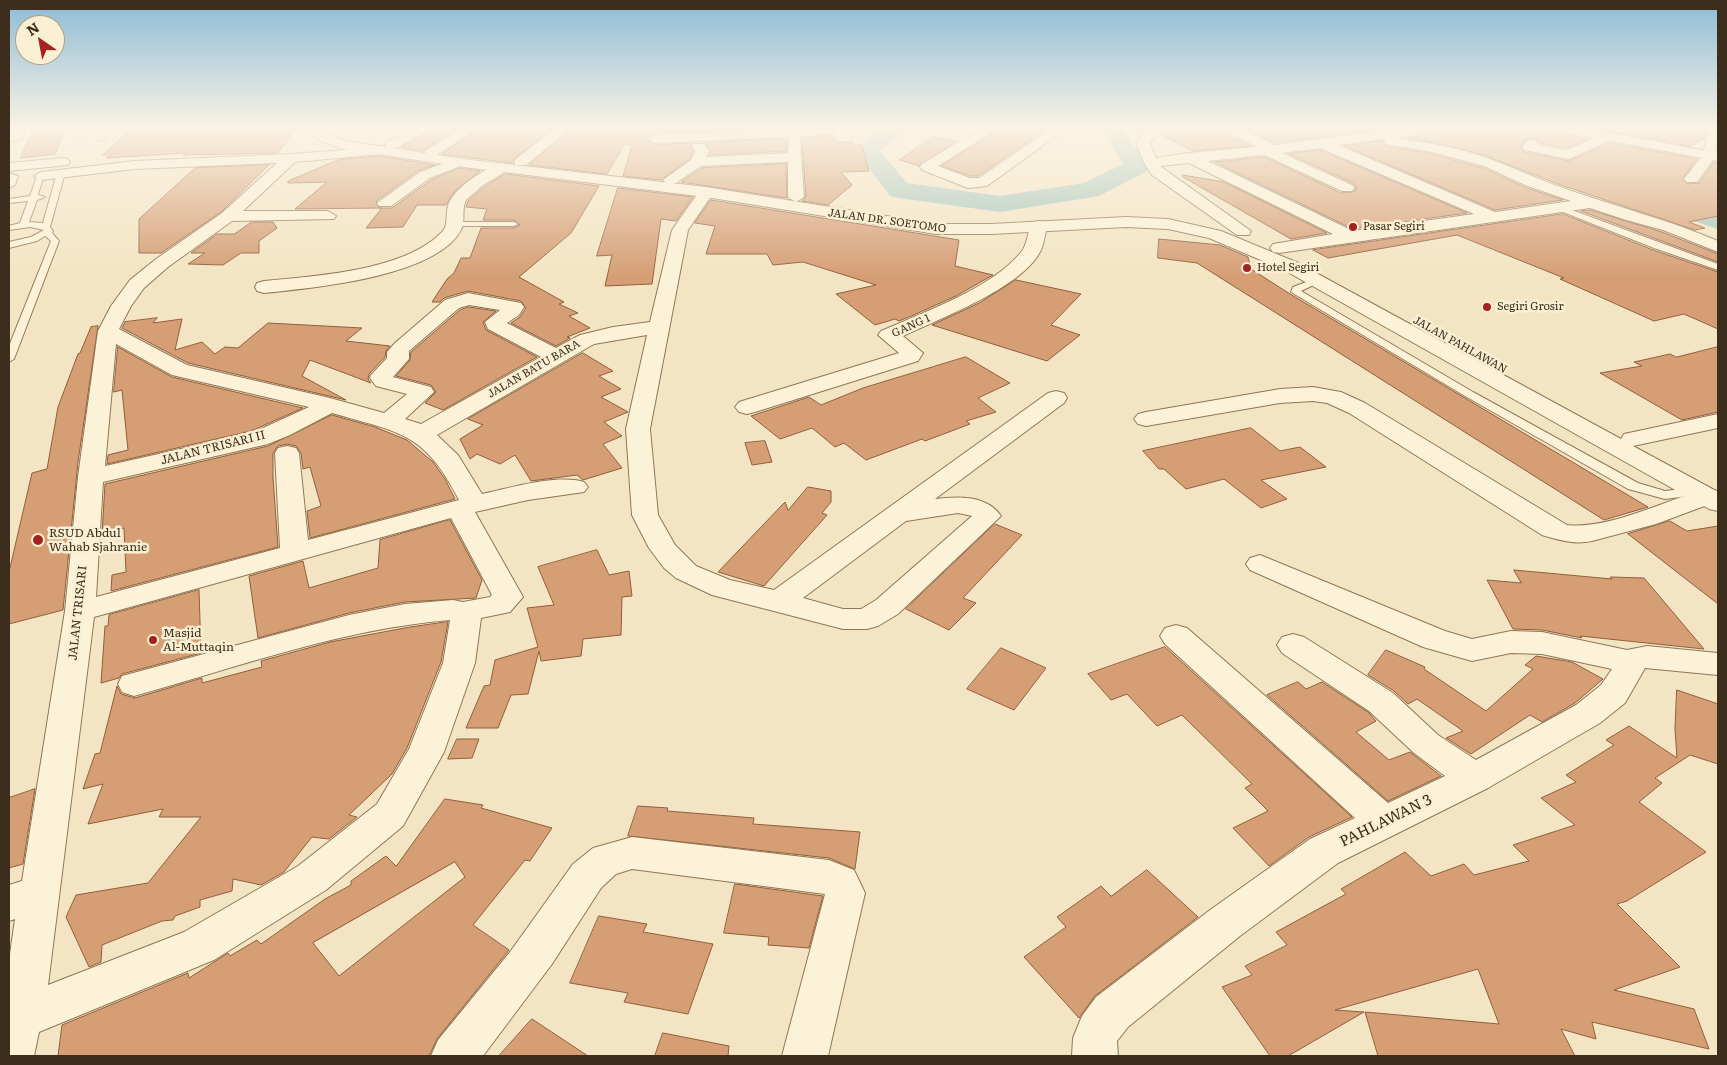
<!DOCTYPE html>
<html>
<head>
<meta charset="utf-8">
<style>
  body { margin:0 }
  #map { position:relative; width:1727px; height:1065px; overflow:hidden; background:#f3e5c3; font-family:Literata,serif }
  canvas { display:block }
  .frame { position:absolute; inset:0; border:10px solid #3d2d1d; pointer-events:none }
  .north { position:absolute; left:15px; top:15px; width:50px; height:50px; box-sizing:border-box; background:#f9efd3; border:1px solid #aea18a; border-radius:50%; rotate:327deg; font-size:14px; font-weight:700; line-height:20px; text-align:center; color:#3d2d1d }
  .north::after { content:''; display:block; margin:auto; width:18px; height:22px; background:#a52221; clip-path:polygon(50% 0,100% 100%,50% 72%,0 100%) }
</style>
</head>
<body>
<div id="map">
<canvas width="1727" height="1065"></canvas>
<div class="frame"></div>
<div class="north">N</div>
</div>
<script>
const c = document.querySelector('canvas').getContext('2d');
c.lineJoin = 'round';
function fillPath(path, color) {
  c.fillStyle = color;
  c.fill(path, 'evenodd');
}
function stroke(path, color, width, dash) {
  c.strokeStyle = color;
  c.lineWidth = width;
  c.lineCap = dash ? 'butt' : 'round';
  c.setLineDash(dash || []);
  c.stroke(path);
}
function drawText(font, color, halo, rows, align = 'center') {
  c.font = font + ' Literata,serif';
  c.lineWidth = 5;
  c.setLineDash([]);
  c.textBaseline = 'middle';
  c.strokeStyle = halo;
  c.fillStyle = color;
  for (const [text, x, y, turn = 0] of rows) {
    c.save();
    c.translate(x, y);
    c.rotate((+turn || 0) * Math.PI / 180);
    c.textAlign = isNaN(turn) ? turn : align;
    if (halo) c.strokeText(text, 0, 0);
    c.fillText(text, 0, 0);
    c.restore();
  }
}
const river = new Path2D(`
  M881,128H906L880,151L907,183L1000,196L1084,183L1123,164L1101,128H1124L1123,130L1149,167L1146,172L1099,196L1000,212L899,198L890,196L855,150Z
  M1648,189L1718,212V229L1639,203L1635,197L1639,191Z`);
const building = new Path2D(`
  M34,128H66L55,154L21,158Z
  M132,128H296L278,153L183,155L186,153L106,158L111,155H103Z
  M436,128H459L423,151L401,147Z
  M480,128H553L515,158L512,163L442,154Z
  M573,128L596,130L592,128H790L654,133L646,138L654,145L692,143L690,147L693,151L690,159L661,180L623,176L632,146L625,143L607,174L529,165Z
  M1001,128H1020L1044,131L978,176H970L942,166Z
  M1160,128H1225L1227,134L1250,146L1193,151L1160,134L1162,131Z
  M1245,128H1389L1274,143Z
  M1420,128H1555L1564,134L1588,139L1567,148L1540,143L1537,139H1530L1524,142L1520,148L1524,152L1569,161L1610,143L1697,159L1683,178L1687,184L1699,183L1714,162L1718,163V216L1689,222L1705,228L1695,230L1558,184L1484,155L1446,145L1407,138L1421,135L1423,131Z
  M1593,128H1708L1706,137L1691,146Z
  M834,135V142H853L855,145H862L869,171L841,172L852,185L828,205L802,201L806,197L802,139Z
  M932,137L955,142L919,166L900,160Z
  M787,139L786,151L709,155L711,150L705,143Z
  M1382,141L1385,146L1428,153L1483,168L1524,187L1563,200L1495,210L1345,146Z
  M1320,150L1467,213L1353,229L1215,162L1264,157L1341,193L1353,192L1357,188L1353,183L1289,154Z
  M379,156L435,165L419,170L376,201L379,208H392L431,180L460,168L480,171L455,191L446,205H417L403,227L366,228L382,208L295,209L327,182L288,183V181L338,160Z
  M786,164L787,198L681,182L702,168Z
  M269,165L221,212L161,253H139V219L195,168Z
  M505,174L599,186L571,233L519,277L564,302L559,304L578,313L569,316L590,328L567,337L570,338L556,346L511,323L520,317L526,308L521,301L468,291L444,298L440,302H432L447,279L454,273L461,258H470L481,228H514L520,225L514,220H483L487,209L466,207L468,201L483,188Z
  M1183,175L1224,182L1327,233L1291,239L1183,177Z
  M618,188L693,197L676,221L661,219L652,284L605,286L612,255L597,256Z
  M711,200L959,240L955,266L993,275L956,296L916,314L899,321L895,319L875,325L836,294L876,285L803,262L773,265L767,254H706L715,226L695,223Z
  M1590,210L1662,232L1718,254V262L1581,211Z
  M1563,214L1653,250L1718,272V329L1684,314L1654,321L1560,279L1564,278L1457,235L1328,258L1313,250Z
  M252,222H273L277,228L259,241V253H241L223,265L188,264L205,253H191L217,234H234Z
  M1159,239L1220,245L1248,257L1251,269L1290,294L1648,507L1604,520L1197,263L1158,258Z
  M1016,280L1081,294L1051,325L1080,335L1047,361L932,325L979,303Z
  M469,307L496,311L483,322L486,330L537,357L443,410L425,403L436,392L431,385L396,376L410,360L411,352L460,310Z
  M157,318L153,323L182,319L175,350L202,342L215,354L225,347L238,348L268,323L362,328L346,341L390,346L386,351L385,357L369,374L368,379L371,383L310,360L302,376L346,400L188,363L122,328L125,322Z
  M98,326L78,462L63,610L9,624V572L32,473L47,469L58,407L78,354L80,353L91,327Z
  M118,347L172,377L303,408L251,431L107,464L108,455L128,450L122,390L114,392Z
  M1718,347V412L1682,420L1600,373L1642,366L1634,362L1670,354L1676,357Z
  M583,353L613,371L599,376L621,389L601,397L628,412L604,422L622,436L603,444L622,468L583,480L577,475L531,481L515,455L500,464L477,454L470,459L460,439L483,425L468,419Z
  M966,357L1010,383L978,398L996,412L966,421L970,424L925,441L922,439L866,460L844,443L835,447L812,428L780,439L751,416L809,397L821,405L863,388Z
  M332,415L375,427L407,440L433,462L445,479L455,499L310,538L307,511L321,506L310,467L303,469L301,453L296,446L287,444L278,446L273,453V477L278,547L111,591L112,575L126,572L124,528L102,534L105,484L268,446Z
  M1251,428L1280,451L1300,447L1326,467L1261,480L1287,499L1261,508L1224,479L1186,489L1164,469H1159L1143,451Z
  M765,441L772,462L752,465L745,443Z
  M808,487L831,491V502L822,513L827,515L764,586L718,572L785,502L788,510Z
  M450,520L482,580L476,598L405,602L349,613L258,638L249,576L303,561L309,588L378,568L380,540Z
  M1670,521L1687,531L1718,526V604L1628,534Z
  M995,524L1022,535L963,598L976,603L949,630L906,609Z
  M597,550L609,575L629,571L632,596L622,597L621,635L583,639L581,656L541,661L539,651L528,694L511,695L498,728H466L484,686L490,685L495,660L538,647L527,608L554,605L538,567Z
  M1514,570L1612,579L1610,577L1644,578L1704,649L1580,636L1582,638L1542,630L1513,629L1487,580L1521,583Z
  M199,590L201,653L122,674L119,678L101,683L105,626H108L109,615Z
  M448,622L441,662L407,748L392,774L349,815L357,817L329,839L312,837L284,872L261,885L233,879L232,891L200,900V907L175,916L173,920L162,921L102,945L101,962L89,967L66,917L76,895L148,883L201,817H159L163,809L88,824L103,784L83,789L95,754L100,753L117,686L121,694L135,698L202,678V683L262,667L261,661L330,642L410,627Z
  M1165,647L1352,817L1309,837L1269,866L1233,828L1268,811L1245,788L1252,784L1182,715L1157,726L1127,694L1111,700L1088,674Z
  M1001,648L1046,668L1014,710L967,689Z
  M1386,650L1425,667L1424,669L1486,711L1533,669L1525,665L1536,656L1572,662L1603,679L1575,703L1542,722L1530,715L1471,754L1446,738L1463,731L1417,699L1408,704L1394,691L1368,675Z
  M1298,682L1306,689L1322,682L1368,712L1376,721L1356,732L1389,760L1410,752L1441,776L1388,801L1267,695Z
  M1677,690L1718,704V764L1690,755L1655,778L1662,783L1639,802L1706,852L1627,901L1617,904L1680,967L1614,990L1694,1009L1709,1049L1592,1022L1596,1039L1561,1029L1575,1056H1378L1365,1012L1499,1024L1478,969L1335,1010L1364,1012L1288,1056H1270L1222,987L1252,975L1245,966L1287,945L1276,932L1346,894L1341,889L1405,852L1431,876L1464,864L1474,875L1529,861L1513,845L1575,825L1541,798L1576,782L1566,775L1614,745L1606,740L1629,726L1677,758L1675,729Z
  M457,739H479L472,758L448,759Z
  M35,789L23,864L9,868V798Z
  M445,799L483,805L481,808L552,828L530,861L525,860L473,925L509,950L437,1039L429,1056H58L62,1025L188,973L189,978L228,953L230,956L257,940L261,944L325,899L351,885V881L386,856L396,866ZM455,862L465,877L339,976L313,943Z
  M638,806L668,808L667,811L754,818L753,824L860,832L855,869L829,858L628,836Z
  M1147,870L1198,917L1095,996L1079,1018L1024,957L1066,927L1057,917L1101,886L1111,896Z
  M735,884L823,896L809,948L768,945L769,937L724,933Z
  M599,916L647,924L643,932L713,944L688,1014L624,1002L628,993L570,983Z
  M532,1019L588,1056H499Z
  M663,1033L729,1046L728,1056H655Z`);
const service = new Path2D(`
  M87,128H94L84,136H80V134Z
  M110,128H117L102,141H98V139Z
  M61,171L65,173L50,227L53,231L52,233L59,241L14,359L9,362V346L51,241L45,236L37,241L9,248V242L31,237L44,230L30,227L9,230V226L20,223L28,201L9,203V199L30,196L37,176L44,174L38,195L45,197L37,200L29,222L43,223L57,173Z
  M9,173L18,176L15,185L11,187H9Z
  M1561,206L1718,264V270L1654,248L1558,210L1557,208Z
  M452,222H514L518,224L514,226H452Z
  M1314,279L1322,281L1301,291L1473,392L1638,483L1665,491L1696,487L1703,491L1696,495L1665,499L1628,489L1465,396L1291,292L1293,287Z`);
const minor = new Path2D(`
  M14,128H27L21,139L9,142V134Z
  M417,128H434L396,148H388L387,153L382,154L295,162L243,211H328L336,216L334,219L232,221L168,267L144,288L131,306L119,329L187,365L330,398L384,413L407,394L376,386L370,378L371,375L387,358V352L395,343L445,300L468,293L521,303L524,307L519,315L507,323L556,348L580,335L613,327L650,322L672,230L701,189H711L714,192L688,230L650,429L658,515L675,545L696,566L730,580L774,590L1048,393L1056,391L1064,393L1067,398L1064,403L935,499C958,496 987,495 1001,516L898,614L878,626L867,629H843L712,595L676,578L664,568L649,548L632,515L626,429L647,335L594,344L437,435L458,455L482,494C511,488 555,474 584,482L588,487L584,492L528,500L475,512L523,597L510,612L481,618L475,663L444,752L403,826L326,890L214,960L39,1032L34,1056H9V961L15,919L9,921V885L22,881L65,611L78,477L98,331L111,306L130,280L156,259L222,213L277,163L135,169L41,180L34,176L41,172L135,161L291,154L385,147L386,142ZM469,305L500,310L485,322L488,329L541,357L421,424L405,419L434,392L431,387L393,377L409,359V351L459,308ZM116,344L172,375L309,407L252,433L105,466ZM332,413C401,433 424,432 459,500L308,540L299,453L296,448L287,446L278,448L275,453L280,548L96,597L103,482L268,444L290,435ZM958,513L972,516L876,600L861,609H843L803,598L906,521ZM451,518L492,595L490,597L463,602L453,600L405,604L349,615L122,676L118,684L122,692L134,696C238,667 342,629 450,620L443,663L409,749L377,804L298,866L184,932L48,985L94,617Z
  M462,128H478L437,155H427L425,152L427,149Z
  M556,128H571L526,165H516L514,162L516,159Z
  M832,128L829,134L800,137L804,197L796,202L788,197V162L701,166L676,183H666L663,180L691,160L695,151L692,147L694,144H704L709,151L706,157L788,153L789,137L655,143L648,139L655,135Z
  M921,128H937L971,135L984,128H999L938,166L970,178H979L1052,128H1067L987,186L968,188L922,170L920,167L922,164L960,141L933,136Z
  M1134,128H1158L1160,131L1150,143L1156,158L1188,153L1257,147L1228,132L1227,128H1241L1274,145L1402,128H1418L1421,131L1419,134L1395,138C1428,143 1464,148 1495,161C1519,170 1542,181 1566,189C1617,207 1669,220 1718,241V252L1663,230L1626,220L1590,208L1279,253L1273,252L1270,248L1273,244L1333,234L1189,163L1160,166L1251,231L1249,235H1237L1152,175L1144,163L1136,143L1144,133L1135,131ZM1384,139L1385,144L1428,151L1484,166L1525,185L1571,201L1495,212L1338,145ZM1320,148L1474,214L1353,231L1208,161L1264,155L1342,191H1352L1355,188L1352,185L1282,153Z
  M1710,128H1718L1716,156L1697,182H1687L1684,179L1702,156Z
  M1608,132L1615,136L1613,139L1569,159L1524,150L1522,147C1526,141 1530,139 1537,141L1538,145L1567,150Z
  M63,158L68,159L70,162L68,165L9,171V163Z
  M458,158L463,159L465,162L463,165L430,178L391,206H379L377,203L420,172Z
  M503,163L510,167L508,170L482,186L466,200C461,209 466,221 461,230C436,277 312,288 264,293L257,291L255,287L257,283L264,281C315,276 405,271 442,232C449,225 445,215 448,206C452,189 486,167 503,163Z
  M1039,221L1045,222L1047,226C1045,234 1044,245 1040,252C1021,288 939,319 903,336L923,353L918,361L755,412L747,414L739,412L735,407L739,402L899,353L878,335L881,331C924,312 993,288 1022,251C1028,243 1027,231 1033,222Z
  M1313,387L1341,392L1365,403L1567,525C1609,530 1667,499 1708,489L1717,491L1718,501L1656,524L1592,541C1575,545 1559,540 1542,535L1349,413L1327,403L1313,401L1280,403L1146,426L1138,424L1134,419L1138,414L1146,412L1280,389Z
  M1260,555L1445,631L1472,639L1511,631L1542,632L1627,650L1647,646L1718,653V675L1645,668L1625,703L1600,723L1488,788L1338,863L1240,936L1128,1027L1117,1041L1118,1056H1072L1073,1038L1082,1016L1096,997L1210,910L1310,839L1355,818L1165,644L1160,636L1165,628L1176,625L1187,628L1388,803L1445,776L1414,753L1369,711L1282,653L1277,645L1282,637L1293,634L1304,637L1393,693L1438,735L1476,760L1576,705L1601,685L1612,669L1542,654L1511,653L1472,661L1423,647L1250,570L1246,564L1250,558Z
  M632,837L829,860L854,870L865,893L828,1056H782L825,894L632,869L616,874L601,888L552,964L483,1056H431L438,1040L510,952L573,864L593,848Z`);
const tertiary = new Path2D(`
  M307,128H322L330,135L346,141L471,160L706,187L936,224H991L1126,217L1168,219L1221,231L1296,262L1621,439L1624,434L1718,414V428L1633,446L1718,492V511L1709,509L1284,270L1209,238L1168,229L1126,227L991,234H936L706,197L471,168L343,149L320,141Z
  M1557,128H1584L1718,153V161L1564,132Z`);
const markers = [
  [1353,227,5,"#a52221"],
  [1247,268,5,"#a52221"],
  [1487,307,5,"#a52221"],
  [38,540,6,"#a52221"],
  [153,640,5,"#a52221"]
];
const farStreetnames = [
  ["JALAN DR. SOETOMO",887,221,8],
  ["GANG 1",911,326,-24],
  ["JALAN PAHLAWAN",1460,345,29],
  ["JALAN BATU BARA",534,369,-30]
];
const farPoinames = [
  ["Pasar Segiri",1363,227],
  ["Hotel Segiri",1257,268],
  ["Segiri Grosir",1497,307]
];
const streetNames = [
  ["JALAN TRISARI II",213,448,-14],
  ["JALAN TRISARI",78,613,-84]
];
const poiNames = [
  ["RSUD Abdul",49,533],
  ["Wahab Sjahranie",49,547],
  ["Masjid",163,633],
  ["Al-Muttaqin",163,647]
];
const nearStreetnames = [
  ["PAHLAWAN 3",1386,821,-26]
];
fillPath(river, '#a5c5bc');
fillPath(building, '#d59e75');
stroke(building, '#915e3b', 1);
stroke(service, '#8f7657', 2);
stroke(minor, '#8f7657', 2);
stroke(tertiary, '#8f7657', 2);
fillPath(service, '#fcf2d7');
fillPath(minor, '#fcf2d7');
fillPath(tertiary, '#fcf2d7');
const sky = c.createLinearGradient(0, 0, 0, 277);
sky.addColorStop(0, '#8dbbd6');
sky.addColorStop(0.46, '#faf3e4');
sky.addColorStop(1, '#faf3e400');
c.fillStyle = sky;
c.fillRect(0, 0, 1727, 277);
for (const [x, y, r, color] of markers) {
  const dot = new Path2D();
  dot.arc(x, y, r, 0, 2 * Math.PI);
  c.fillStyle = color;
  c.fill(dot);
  stroke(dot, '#f9efd3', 2);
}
drawText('11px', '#3d2d1d', '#f9efd3', farStreetnames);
drawText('11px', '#3d2d1d', '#f9efd3', farPoinames, 'left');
drawText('12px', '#3d2d1d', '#f9efd3', streetNames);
drawText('12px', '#3d2d1d', '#f9efd3', poiNames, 'left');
drawText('15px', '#3d2d1d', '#f9efd3', nearStreetnames);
</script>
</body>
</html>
